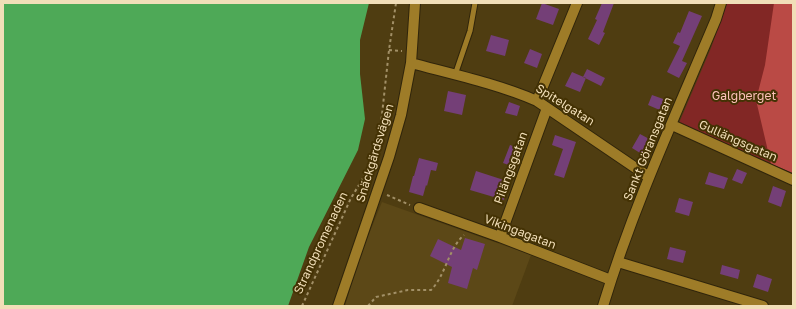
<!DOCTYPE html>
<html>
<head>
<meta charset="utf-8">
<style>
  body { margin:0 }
  #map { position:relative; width:796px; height:309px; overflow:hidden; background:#4f3d11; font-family:"Golos Text",sans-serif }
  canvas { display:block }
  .frame { position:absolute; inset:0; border:4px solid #f1deb8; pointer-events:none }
</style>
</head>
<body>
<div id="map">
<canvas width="796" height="309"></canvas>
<div class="frame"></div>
</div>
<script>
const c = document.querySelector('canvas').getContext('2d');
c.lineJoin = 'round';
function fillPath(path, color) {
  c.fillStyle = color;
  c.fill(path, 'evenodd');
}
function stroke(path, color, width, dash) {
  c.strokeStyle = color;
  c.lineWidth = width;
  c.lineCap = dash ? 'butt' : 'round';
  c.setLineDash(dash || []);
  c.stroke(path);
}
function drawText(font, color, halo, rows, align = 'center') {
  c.font = font + ' "Golos Text",sans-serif';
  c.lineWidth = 4;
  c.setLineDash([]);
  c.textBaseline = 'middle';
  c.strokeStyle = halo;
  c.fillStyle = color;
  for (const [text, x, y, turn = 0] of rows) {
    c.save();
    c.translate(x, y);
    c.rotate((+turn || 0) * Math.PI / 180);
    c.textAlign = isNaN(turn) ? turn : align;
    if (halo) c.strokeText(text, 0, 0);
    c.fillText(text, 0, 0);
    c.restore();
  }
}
const built = new Path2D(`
  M382,202L531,255L512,306H345L360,256Z`);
const green = new Path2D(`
  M727,3H793V173L679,123L711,48Z`);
const forest = new Path2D(`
  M774,3H793V173L771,164L756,100L765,65Z`);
const water = new Path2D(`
  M3,3H369L360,40V74L365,119L358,150L309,247L288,306H3Z`);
const building = new Path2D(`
  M542,3L559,9L553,25L536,19Z
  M602,3H614L603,32L605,33L599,45L588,39L597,20L595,19Z
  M689,11L702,16L682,61L687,63L679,78L667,72L680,46L673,43L678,32L680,33Z
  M491,35L509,40L505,56L486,51Z
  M530,49L542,54L537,68L524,63Z
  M587,69L605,78L601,86L583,77Z
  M572,72L586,78L580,92L565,86Z
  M448,91L466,95L462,115L444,111Z
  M652,95L666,100L662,111L648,105Z
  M509,102L520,106L517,116L505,113Z
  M640,134L653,141L645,156L632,148Z
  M555,135L576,142L564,178L554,175L563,149L552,145Z
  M510,145L521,149L514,167L503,163Z
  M419,158L438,163L436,171L431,170L427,186L426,185L423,196L409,192L413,176H414Z
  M737,169L747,173L742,184L732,180Z
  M476,171L510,182L504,200L470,190Z
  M709,172L728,178L724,189L705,184Z
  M773,186L786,191L781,207L768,202Z
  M679,198L693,202L689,216L675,212Z
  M465,238L485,244L477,270L473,268L467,289L448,283L452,267L430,256L438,239L461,250Z
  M670,247L686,251L683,263L667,259Z
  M722,265L740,270L738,279L720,274Z
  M757,274L772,279L768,292L753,287Z`);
const path = new Path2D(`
  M389,50L402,51
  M387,195L410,205
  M302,306L351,198L365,175L379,142L389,50L396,3
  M368,306L376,297L408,290H431C446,275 448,249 464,235`);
const service = new Path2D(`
  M455,75L470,31L475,3`);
const minor = new Path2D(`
  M411,63C452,74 498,84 537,101L649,177
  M537,101L577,3
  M672,125L793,180
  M419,208L500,237L611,280
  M500,237L547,108
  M618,262L763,306
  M338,306L389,157L401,115L411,63L415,3
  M603,306C633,207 676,114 716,19L721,3`);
const parkNames = [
  ["Galgberget",744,96]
];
const streetNames = [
  ["Spitelgatan",565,105,32],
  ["Gullängsgatan",738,141,24],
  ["Sankt Göransgatan",648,149,-68],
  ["Snäckgärdsvägen",375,153,-73],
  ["Pilängsgatan",511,168,-70],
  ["Vikingagatan",520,232,21],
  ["Strandpromenaden",321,243,-65]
];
fillPath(built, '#5c4817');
fillPath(green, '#822725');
fillPath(forest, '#ba4a45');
fillPath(water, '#4ea957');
fillPath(building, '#743f77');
stroke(service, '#30250b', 7);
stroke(minor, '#30250b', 12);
stroke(path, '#a29067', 2, [3, 3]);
stroke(service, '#9e7c28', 5);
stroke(minor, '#9e7c28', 10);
drawText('12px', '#fec2bb', '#443204', parkNames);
drawText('12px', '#f1deb8', '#443204', streetNames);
</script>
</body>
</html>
